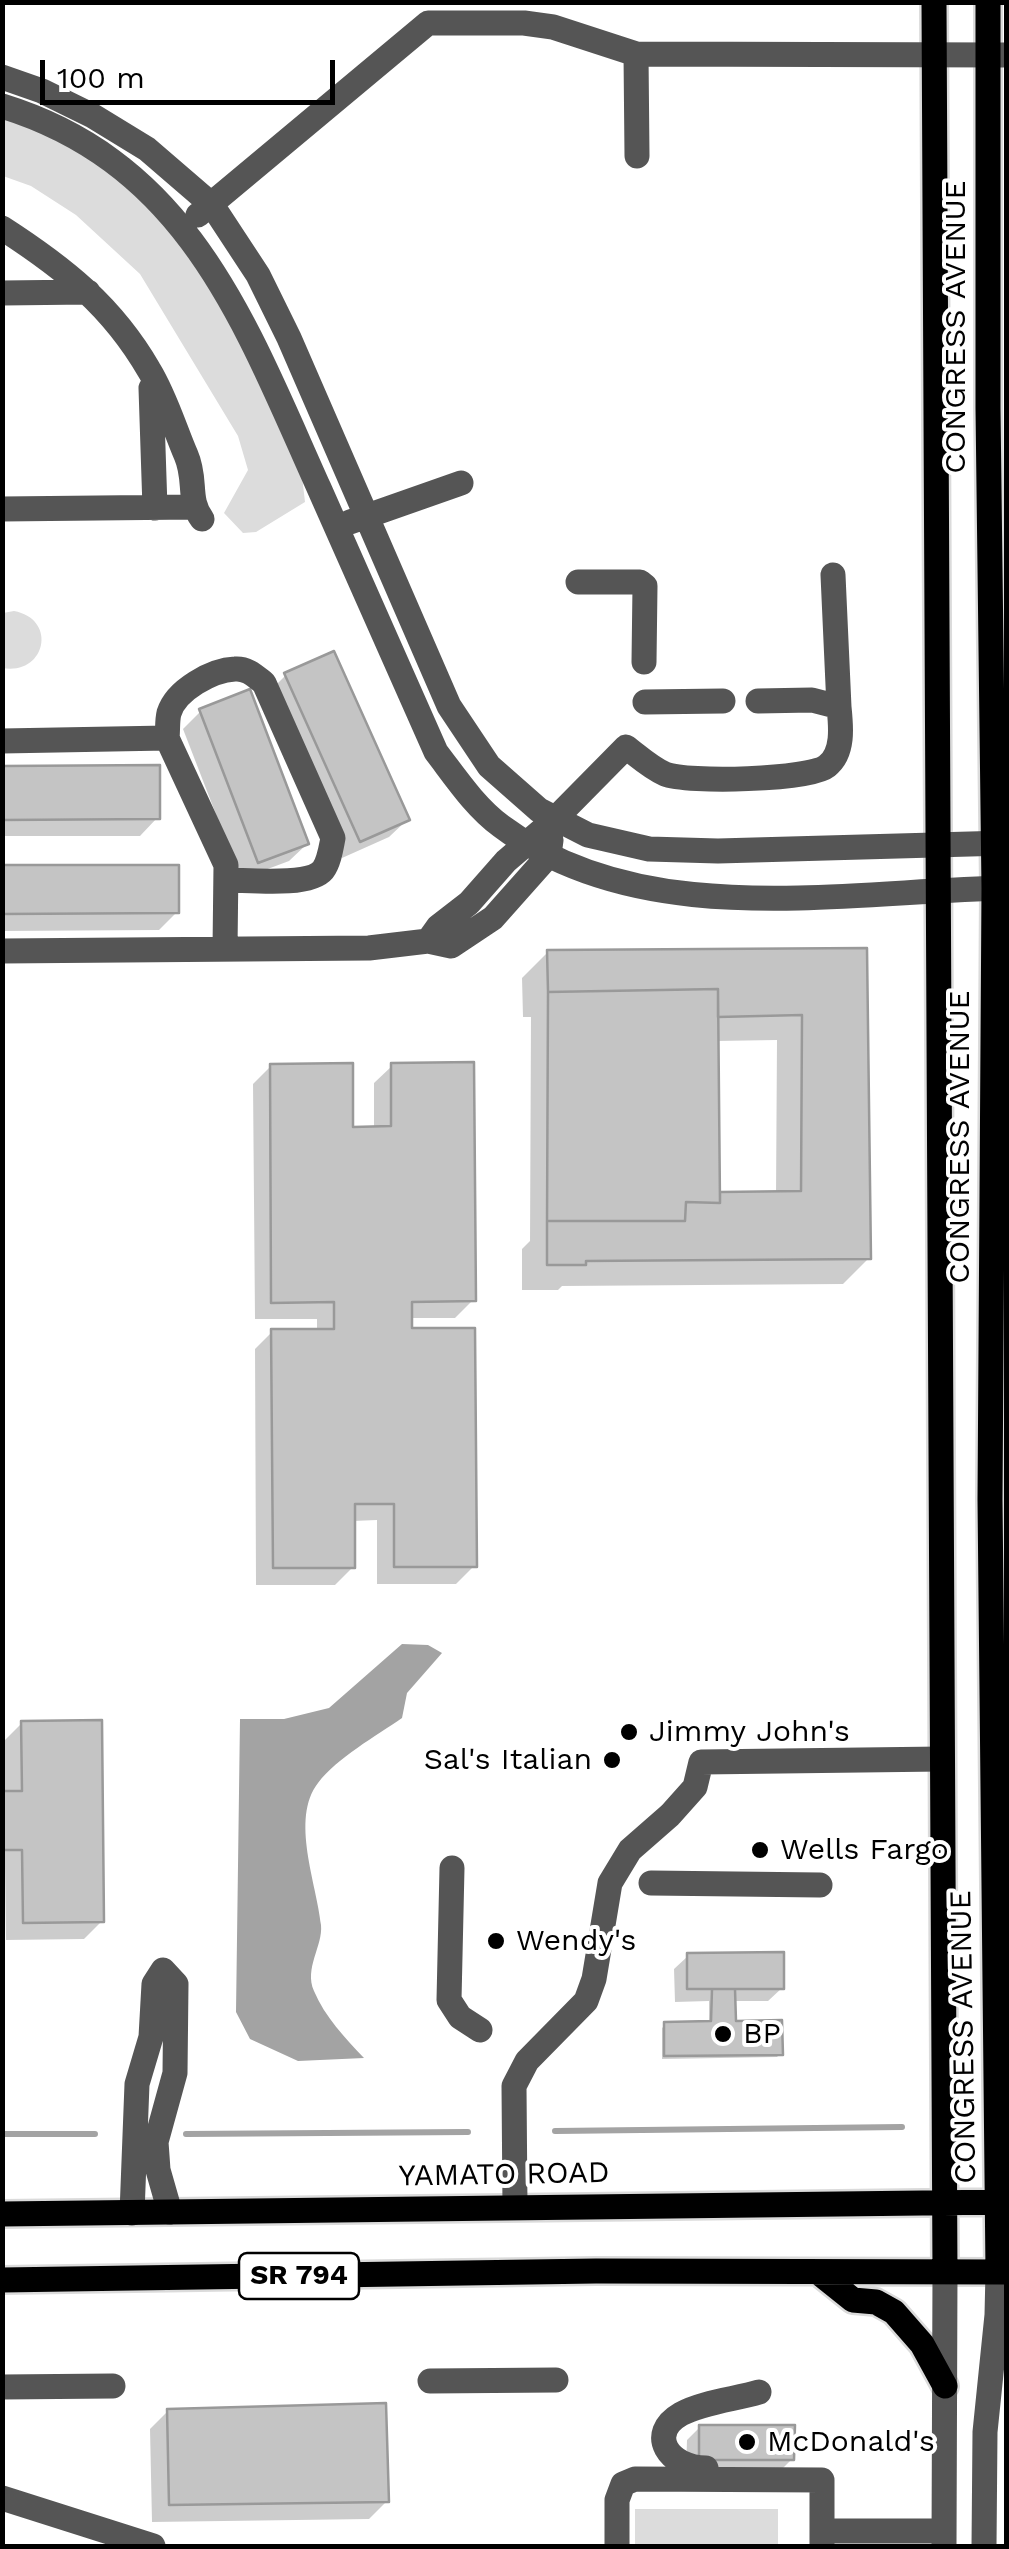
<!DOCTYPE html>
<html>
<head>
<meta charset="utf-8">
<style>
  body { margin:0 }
  #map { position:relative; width:1009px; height:2549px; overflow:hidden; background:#fff; font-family:"Work Sans",sans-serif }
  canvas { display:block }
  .frame { position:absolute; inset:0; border:5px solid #000; pointer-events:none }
  .scale { position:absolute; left:40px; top:60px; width:295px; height:45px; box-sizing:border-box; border:5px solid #000; border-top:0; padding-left:12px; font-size:30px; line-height:35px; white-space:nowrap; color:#000; -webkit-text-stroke:8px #fff; paint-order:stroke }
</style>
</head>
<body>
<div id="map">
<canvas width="1009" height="2549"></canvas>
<div class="frame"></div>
<div class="scale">100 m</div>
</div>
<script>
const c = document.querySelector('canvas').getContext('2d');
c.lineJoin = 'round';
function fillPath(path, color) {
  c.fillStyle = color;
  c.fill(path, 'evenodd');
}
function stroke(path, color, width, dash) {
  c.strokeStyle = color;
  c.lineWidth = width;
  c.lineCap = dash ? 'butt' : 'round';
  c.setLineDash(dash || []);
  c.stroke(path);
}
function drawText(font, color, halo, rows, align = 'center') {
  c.font = font + ' "Work Sans",sans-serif';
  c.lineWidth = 8;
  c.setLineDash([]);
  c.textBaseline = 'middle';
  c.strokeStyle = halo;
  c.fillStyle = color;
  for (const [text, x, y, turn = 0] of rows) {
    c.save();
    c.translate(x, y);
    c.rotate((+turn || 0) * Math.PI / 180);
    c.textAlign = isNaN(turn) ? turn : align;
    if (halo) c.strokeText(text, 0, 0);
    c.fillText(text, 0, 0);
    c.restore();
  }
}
const green = new Path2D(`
  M2,116L86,151L156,215L216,291L300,459L305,502L256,532L243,533L224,513L248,470L238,436L140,274L76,215L31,186L3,176Z
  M14,611C58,619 46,676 2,668L3,613Z
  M635,2509H778V2546H635Z`);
const water = new Path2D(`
  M402,1644L428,1645L442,1653L407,1693L402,1718C376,1736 337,1758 318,1783C290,1819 317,1884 321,1925C323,1946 304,1968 314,1991C325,2017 345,2038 364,2058L298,2061L250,2039L236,2012L240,1719H284L329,1708Z`);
const shadow = new Path2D(`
  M286,675L407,820L389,837L342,858L268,693Z
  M201,711L307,844L289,861L241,879L183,729Z
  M2,768L157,818L140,836H2Z
  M2,868L177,912L159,930L2,931Z
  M865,951L869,1258L843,1284L562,1286L558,1290H522V1249L530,1241L531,1017H523L522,978L548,952ZM777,1040L776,1194H721L718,1198L716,1041Z
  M271,1066L351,1129H374V1083L392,1066L473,1300L455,1318H409L474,1566L456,1584H377V1520L353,1521V1567L335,1585H256L255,1349L272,1332L317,1331V1319H255L253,1084Z
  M22,1723L102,1921L84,1939L6,1940L5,1867H2L4,1741Z
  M688,1956L782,1988L768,2001H733L734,2023L780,2054L777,2057L662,2059V2028L665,2025L709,2024V2001L675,2002L674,1969Z
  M168,2411L387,2501L369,2519L152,2522L150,2429Z
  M700,2427L792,2459L779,2472H686L687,2440Z`);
const stream = new Path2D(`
  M555,2131L902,2127
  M2,2134H95
  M186,2134L468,2132`);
const building = new Path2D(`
  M334,651L410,820L360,842L284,673Z
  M250,689L309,844L258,863L199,709Z
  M160,765V819L2,820V766Z
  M2,865H179V913L2,914Z
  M867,948L871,1259L586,1261V1265H547V1221H685L686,1202L720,1203V1192L801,1191L802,1015L718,1017V989L548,992L547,950Z
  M718,989L720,1203L686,1202L685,1221H547L548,992Z
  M474,1062L476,1301L412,1302V1328H475L477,1567H394V1504H355V1568H273L271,1329H334V1302L271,1303L270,1064L353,1063V1127L391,1126V1063Z
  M102,1720L104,1922L23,1923L22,1850H2V1791H22L21,1721Z
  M784,1952V1989H687V1953Z
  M712,1989H735L736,2021L782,2020L783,2055L664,2056V2022L711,2021Z
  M386,2403L389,2502L169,2505L167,2409Z
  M699,2425H795L794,2460H699Z`);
const minor = new Path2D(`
  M636,54L637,156
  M2,77L42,91L93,116L147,149L212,205L258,275L289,338L449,706L489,766L539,810L588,835L649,849L718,851L1006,843
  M2,106C190,164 246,326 319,488C358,576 397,664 436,752C456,778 475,807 501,826C642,932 843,891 1006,888
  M198,215L428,23H524L553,27L636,54L1006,55
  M2,228C64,268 112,306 149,370C165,396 174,427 186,455C197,480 187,499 202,519
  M2,293L88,292
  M151,388L155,508
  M2,509L193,507
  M350,522L461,483
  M833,575L839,707
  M578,582H640L645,586L644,662
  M645,702L723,701
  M167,738C168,730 167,721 169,713C176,690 212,670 235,669C247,668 255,676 264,683L333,838C331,848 329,862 323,870C309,887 248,880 226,880
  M2,741L167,738L226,865L225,949
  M428,941L438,927L469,903L506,861L554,820L626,747C638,756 651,768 665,774C687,783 810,780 827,766C844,753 841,726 839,707L812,700L758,701
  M2,951L369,948L428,941L451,946L493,918L549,855L551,840
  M452,1868L449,2000L460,2017L480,2030
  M651,1883L820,1885
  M515,2207L514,2086L527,2061L586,2001L594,1979L610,1883L630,1850L670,1815L695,1787L701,1762L942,1759
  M132,2213L137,2084L151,2037L154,1984L163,1970L176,1984L175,2073L156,2142L158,2170L170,2212
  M430,2381L556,2380
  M2,2387L113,2386
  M706,2468C669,2468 646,2434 681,2414C703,2402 736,2399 759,2392
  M2,2498L153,2546
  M822,2531H944
  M617,2546V2500L623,2484L635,2479L822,2480V2546
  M944,2546L945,2272
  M984,2546L985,2432L997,2315L998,2272`);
const major = new Path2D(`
  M934,2L945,2272
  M988,2V408L994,888L990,1499L998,2272
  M2,2214L1006,2202
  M818,2272L853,2300L876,2302L894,2312L922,2344L945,2386
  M2,2280L596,2271L1006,2272`);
const markers = [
  [629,1732,10,"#000"],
  [612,1760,10,"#000"],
  [760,1850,10,"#000"],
  [496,1941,10,"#000"],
  [723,2034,10,"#000"],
  [747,2442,10,"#000"]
];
const shields = [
  [299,2276,120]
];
const shieldNames = [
  ["SR 794",299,2276]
];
const streetNames = [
  ["CONGRESS AVENUE",956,327,-90],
  ["CONGRESS AVENUE",960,1137,-90],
  ["CONGRESS AVENUE",964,2037,-91],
  ["YAMATO ROAD",504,2175,-1]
];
const poiNames = [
  ["Jimmy John's",649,1732],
  ["Sal's Italian",592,1760,"right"],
  ["Wells Fargo",780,1850],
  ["Wendy's",516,1941],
  ["BP",743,2034],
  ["McDonald's",767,2442]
];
fillPath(green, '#dcdcdc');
fillPath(water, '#a3a3a3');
fillPath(shadow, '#0003');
stroke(stream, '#a3a3a3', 6);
fillPath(building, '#c4c4c4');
stroke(building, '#999', 2.5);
stroke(major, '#dbdbdb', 30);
stroke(minor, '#555', 25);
stroke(major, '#000', 25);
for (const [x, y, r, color] of markers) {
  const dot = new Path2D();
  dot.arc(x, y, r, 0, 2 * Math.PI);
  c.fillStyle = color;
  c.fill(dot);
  stroke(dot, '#fff', 4);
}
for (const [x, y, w] of shields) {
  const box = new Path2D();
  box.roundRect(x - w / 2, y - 23, w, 46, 8);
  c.fillStyle = '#fff';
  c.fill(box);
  stroke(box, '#000', 2.5);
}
drawText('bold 28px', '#000', null, shieldNames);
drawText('30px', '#000', '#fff', streetNames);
drawText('30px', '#000', '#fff', poiNames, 'left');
</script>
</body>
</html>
